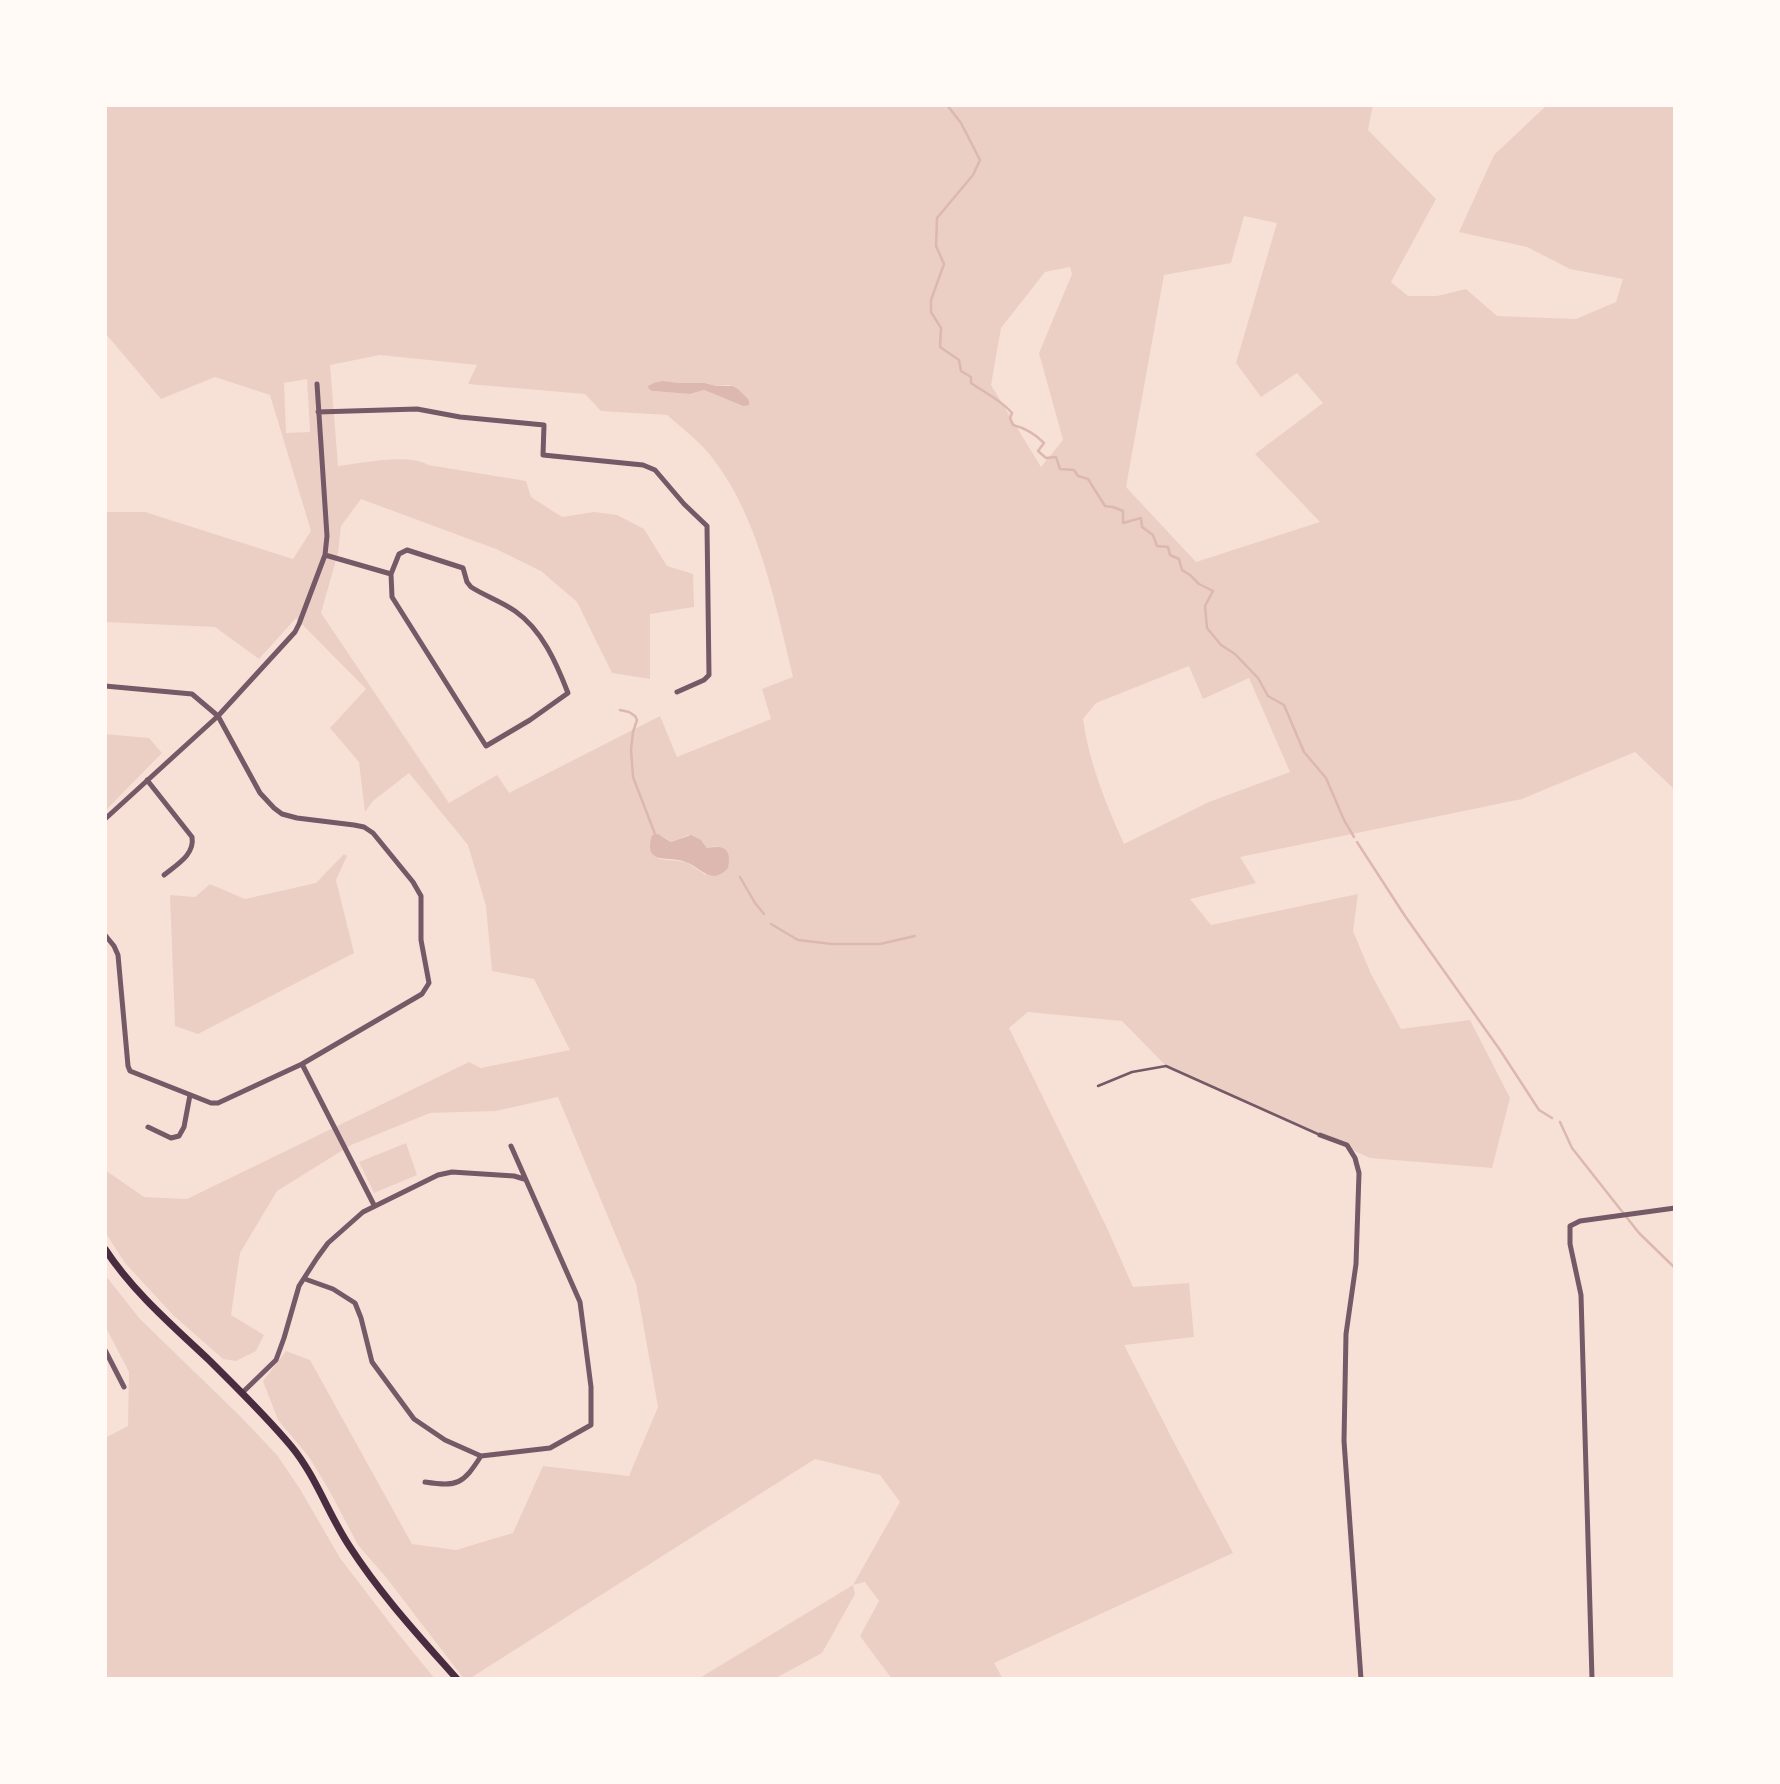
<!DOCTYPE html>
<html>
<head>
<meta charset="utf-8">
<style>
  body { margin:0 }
  #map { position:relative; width:1780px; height:1784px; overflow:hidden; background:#f7e1d7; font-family:"Fira Sans Condensed",sans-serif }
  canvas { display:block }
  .frame { position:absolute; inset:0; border:107px solid #fffaf5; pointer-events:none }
</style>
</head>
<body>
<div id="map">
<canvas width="1780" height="1784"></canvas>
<div class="frame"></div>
</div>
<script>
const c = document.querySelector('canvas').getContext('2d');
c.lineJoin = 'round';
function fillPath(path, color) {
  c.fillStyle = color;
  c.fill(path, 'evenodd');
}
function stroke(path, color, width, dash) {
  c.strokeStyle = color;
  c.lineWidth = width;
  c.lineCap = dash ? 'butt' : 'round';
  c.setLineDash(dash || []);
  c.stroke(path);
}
const green = new Path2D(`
  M105,105H1373L1368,130L1436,199L1391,282L1408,296H1437L1466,289L1497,316L1576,319L1616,302L1623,279L1570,269L1527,247L1459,232L1494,155L1547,105H1675V790L1635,752L1522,799L1240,857L1256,883L1190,899L1211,925L1358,894L1353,931L1371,974L1401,1029L1470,1020L1510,1098L1492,1168L1370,1158L1166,1066L1122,1021L1028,1012L1009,1028L1107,1228L1133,1287L1189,1283L1194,1337L1124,1345L1178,1450L1233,1553L994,1663L1003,1679H892L860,1636L879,1601L865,1582L853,1585L855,1594L822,1653L774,1679H698L853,1585L900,1502L880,1475L815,1459L469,1679H464L385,1576L358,1545L329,1490L309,1457L278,1420L263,1381L286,1351L310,1360L412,1544L456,1550L513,1533L543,1466L629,1476L658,1407L636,1284L558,1097L496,1111L430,1113L351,1145L277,1191L240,1253L231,1315L264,1335L256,1351L236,1361L223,1359L173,1315L125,1263L105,1232V1170L144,1197L187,1199L469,1062L481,1068L570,1050L534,979L492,971L486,906L468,845L409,773L373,801L365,812L359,762L330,728L366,689L296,618L259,659L215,627L105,622V512H145L293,559L311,531L270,395L215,377L161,399L105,333ZM1244,216L1277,223L1236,363L1261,397L1297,373L1323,403L1255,454L1320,522L1196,562L1126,487L1164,275L1231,263ZM1070,267L1072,274L1039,353L1063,440L1041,467L991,385L1001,328L1045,272ZM380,355L477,365L468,384L585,394L601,411L667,415C683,429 702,443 714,460C759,519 776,606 793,677L762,689L771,719L677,757L660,716L509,793L497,775L449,803L321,613L338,553L341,526L361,499L496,549L541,571L577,602L612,673L650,679V614L694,607L693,574L667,566L644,529L617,515L594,512L562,517L531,497L526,481L428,465C409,453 361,463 338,466L330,365ZM307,379L310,432L286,433L284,383ZM658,381L679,383H705L716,386L730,385L749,400L743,406L704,390L690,394L652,391L649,386ZM1189,666L1203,699L1249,678L1290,772L1209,802L1124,844C1106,804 1089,763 1083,719L1096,703ZM660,835L672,842L688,835L703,842L707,848L716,846L706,875L686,862L660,859L653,855Z
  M105,734L149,738L162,753L105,811Z
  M344,854L347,856L336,880L354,953L198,1034L175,1026L170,895L195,897L210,884L245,899L316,883Z
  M406,1143L417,1175L374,1193L359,1162Z
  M105,1275L140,1319L241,1417L277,1455L300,1489L340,1558L396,1631L435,1679H105V1438L128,1426L129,1372L105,1326Z`);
const water = new Path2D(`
  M662,381L679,383H705L716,386H732L738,389L749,400V405L743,406L704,390L690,394L652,391L649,389L648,386L656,382Z
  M658,834L671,842L691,835L701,840L707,848C724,845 732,849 728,868C710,887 701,866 683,861C666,856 643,865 652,835Z`);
const stream = new Path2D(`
  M947,105L961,123L980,160L973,175L937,218L936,246L944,264L931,300V312L941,328L940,347L959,360L961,371L971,377V383C985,393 1000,399 1012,413L1010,418L1013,425C1025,428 1035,434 1044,443L1038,451L1046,458L1056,457L1060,469L1074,470L1078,476L1088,479L1105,506L1113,507L1123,511V523L1141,518L1142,527L1153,535L1157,546L1168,547L1170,555L1179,559L1182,570L1190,575L1199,584L1213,591L1205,606L1207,628L1221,645L1235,654L1258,678L1268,696L1284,705L1304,752L1326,778L1344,820L1354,837
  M620,710L629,712L635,716L637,720L633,732L631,750L633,777L655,834
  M1357,842L1405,916L1500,1050L1539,1110L1552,1118
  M740,877L755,903L764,914
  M771,924L798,940L832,944H880L915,936
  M1560,1122L1572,1148L1639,1233L1675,1268`);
const service = new Path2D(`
  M1098,1086L1132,1072L1166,1066L1320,1135`);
const minor = new Path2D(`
  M318,412L417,409L460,417L544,425L543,455L643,465L655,470L684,504L707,526L709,675L704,680L677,692
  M325,555L391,574L392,597L486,746L530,720L568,693C556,662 542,630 515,611C501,601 485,596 471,587L467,582L463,568L407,550L399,554L391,574
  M105,686L192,694L218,716L260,793L274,808L282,814L297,818L354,825L364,827L373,833L413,882L421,896V940L429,983L422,994L302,1064L218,1103H211L130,1071L128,1066L118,955L114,946L105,935
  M147,780L192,837C195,855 176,865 164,875
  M105,819L218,716L295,632L299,624L325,555L327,536L317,384
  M302,1064L374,1205
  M148,1127L171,1138L179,1136L184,1127L190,1095
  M1320,1135L1347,1145L1355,1158L1359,1173L1356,1264L1346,1334L1344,1441L1361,1679
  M305,1279L333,1289L355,1303L361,1318L372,1362L414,1419L445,1440L481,1456L550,1448L591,1425V1387L580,1302L511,1146
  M105,1350L124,1387
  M242,1393L276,1360L284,1338L299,1286L317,1258L328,1243L363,1212L438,1175L452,1172L514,1176L524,1179
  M425,1482C458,1487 463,1484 481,1456
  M1592,1679L1581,1295L1570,1244V1226L1580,1221L1675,1208`);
const secondary = new Path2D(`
  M105,1249C133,1292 173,1326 210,1361C238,1389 266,1416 291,1446C316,1476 328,1514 350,1547C381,1595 419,1636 457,1679`);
fillPath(green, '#ebcfc5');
fillPath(water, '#dcb8b0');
stroke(stream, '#dcb8b0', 2.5);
stroke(service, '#755966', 2.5);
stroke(minor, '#755966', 5);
stroke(secondary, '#4a2c40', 7);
</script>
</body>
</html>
